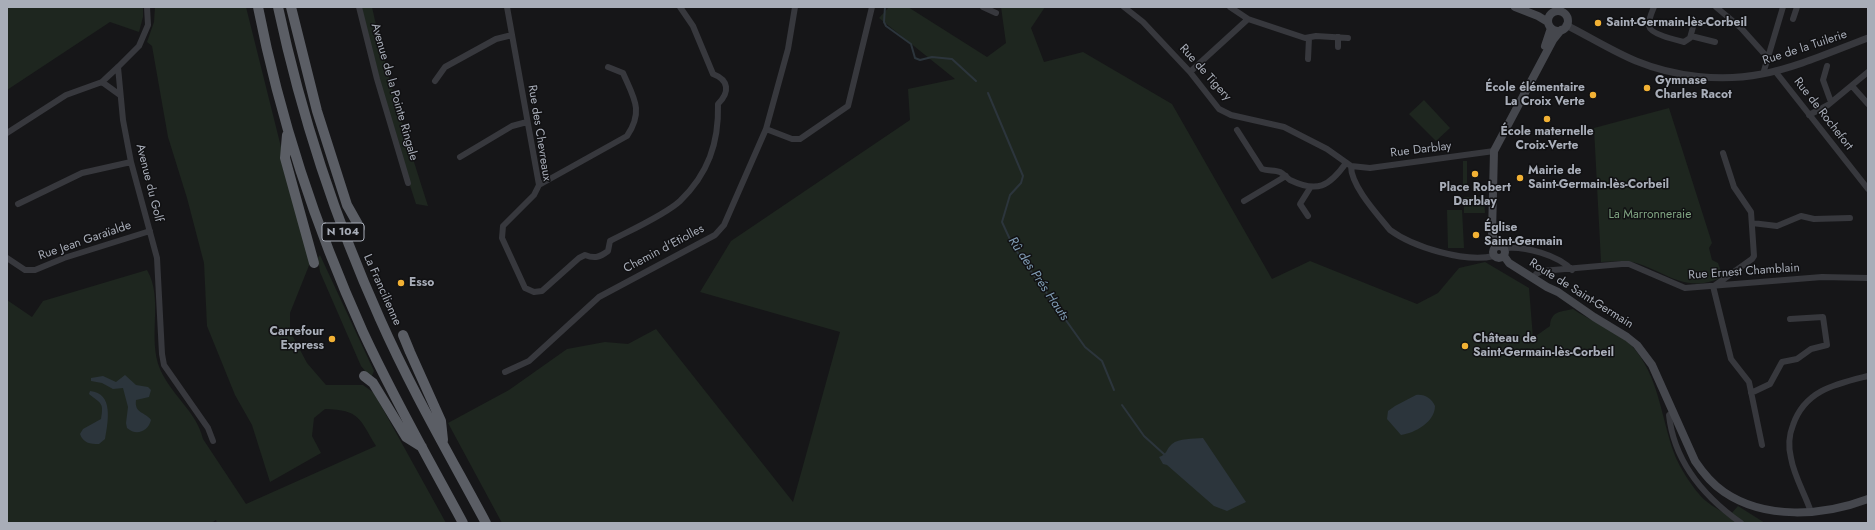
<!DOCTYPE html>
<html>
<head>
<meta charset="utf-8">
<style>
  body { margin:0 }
  #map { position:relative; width:1875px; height:530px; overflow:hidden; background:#161618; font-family:Jost,sans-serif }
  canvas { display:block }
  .frame { position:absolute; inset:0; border:8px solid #a8adb8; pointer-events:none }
</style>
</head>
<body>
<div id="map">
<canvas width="1875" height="530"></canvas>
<div class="frame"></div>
</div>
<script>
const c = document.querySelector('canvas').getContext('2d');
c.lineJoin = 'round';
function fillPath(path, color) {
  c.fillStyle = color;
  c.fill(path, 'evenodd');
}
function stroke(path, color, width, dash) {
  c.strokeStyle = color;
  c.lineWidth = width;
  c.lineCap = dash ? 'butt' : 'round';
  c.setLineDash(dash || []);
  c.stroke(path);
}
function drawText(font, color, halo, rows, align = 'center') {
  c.font = font + ' Jost,sans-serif';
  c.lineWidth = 3;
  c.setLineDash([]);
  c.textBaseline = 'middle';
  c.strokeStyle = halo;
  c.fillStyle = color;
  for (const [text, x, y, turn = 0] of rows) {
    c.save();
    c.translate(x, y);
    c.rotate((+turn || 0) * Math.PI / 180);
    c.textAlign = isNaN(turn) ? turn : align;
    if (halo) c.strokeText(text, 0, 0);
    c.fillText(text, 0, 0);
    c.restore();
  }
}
const green = new Path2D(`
  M7,7H143V17L139,32L110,22L7,90Z
  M155,7H246L310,263L290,313V331L307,363L326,385H363L374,393L446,523H217L216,520L211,523H7V300L32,317L43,301L147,270C164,299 147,338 160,369C171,395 197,412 203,439L246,504L376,446C359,418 360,410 325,409L314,418L312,436L321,453L270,482L252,425L235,395L207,326L204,263L187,198L168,137L152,46L147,42L154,22Z
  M361,7H372C386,74 407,140 428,206L416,204L385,109Z
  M889,7H908L987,57L1006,43L1001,7H1045L1031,28L1044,62L1083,52L1172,104L1272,279L1310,261L1417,304L1438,293L1459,268L1485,262L1529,288L1533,338L1550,326C1551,311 1560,312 1573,309C1590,321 1619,331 1632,346C1659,376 1661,417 1674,453C1679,467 1695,492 1706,501C1713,507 1722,511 1729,516L1738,506L1765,523H502L448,423L509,390L567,349L605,342L628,344L656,329L793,502L840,332L700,292L731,241L910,120L908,89L955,79L879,18Z
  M1424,100L1450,128L1436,141L1409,114Z
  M1669,108L1712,243L1709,248L1712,260L1718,263L1723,277C1683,295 1668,271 1632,262C1622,260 1611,262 1601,262L1594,128Z
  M1463,161H1467V188H1463Z
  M1464,197H1484L1485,213H1464Z
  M1447,210H1462L1464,248H1448Z
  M320,255L374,371L371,378L361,366L320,272L318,258Z`);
const water = new Path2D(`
  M125,375L136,385L148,387L151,390L149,397L136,400C134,414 146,412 151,420C148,432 136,436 127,428L126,423L128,407L123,388L113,389L102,383L91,381V378L103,376L116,382Z
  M90,391C114,393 108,422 105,439L99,444C90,444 83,443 80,434L83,429L101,419C104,402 101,404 89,394Z
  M1416,395C1425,394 1431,398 1435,406C1435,422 1415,433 1401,435L1387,419L1388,411L1395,406Z
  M1203,438L1246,502L1227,511L1214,506L1167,465L1163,464L1159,457C1167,455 1166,449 1172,444C1179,438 1193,439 1203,438Z`);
const stream = new Path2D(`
  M885,7L884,22L886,26L911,44L915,58L920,60L932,57L952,59L976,81
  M988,93L1023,176L1021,183L1010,195L1002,222L1013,246L1085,347L1102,361L1114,390
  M1122,405L1144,436L1165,455`);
const minor = new Path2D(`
  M359,7L377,79L408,183
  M507,7L539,185L534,195L503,226L502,238L525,288L534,292L542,291L579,258L585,255C595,259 600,257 608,251L610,241C629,231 665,215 680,201C708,174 719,143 718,104C730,92 729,80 713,74L693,26L680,7
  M983,7L996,13
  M1124,7L1143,22L1190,72L1219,109L1231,115L1284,127L1327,149L1351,166L1370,168L1494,151
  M1230,7L1248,19
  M1654,7C1652,12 1648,20 1649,26C1650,34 1676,40 1684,42L1690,38L1693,27
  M1716,7L1741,28L1768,58
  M1793,19L1797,7
  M1691,36L1715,42
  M1338,47V37
  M1308,59L1309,38
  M1827,66L1823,80L1831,102
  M118,67L123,120L131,162L157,258L162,354L164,365L208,428L213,441
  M1775,71L1868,189
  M1190,72L1248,19L1305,38L1316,36L1348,38
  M1763,74L1783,7
  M435,81L445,67L496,39L512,35
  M102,82L120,95
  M1852,86L1868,104
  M1809,115L1828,105L1868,72
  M766,129L792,139H800L848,106L872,7
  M1237,130L1262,169C1268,171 1275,170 1280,172C1284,174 1287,178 1290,180C1317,193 1329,187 1346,163
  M7,133L66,95L102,82L118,67L139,46L148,25L147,7
  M460,157L512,126L527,122
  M1351,166C1351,186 1377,214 1390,230C1413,247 1465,263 1494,256
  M539,185L627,136C644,111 634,98 623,73L608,67
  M1244,201L1286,176
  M18,204L82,173L131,162
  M1308,216L1300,204L1310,188
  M1752,223L1777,226L1801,216L1814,219L1850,218
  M1505,248C1525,246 1558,255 1572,270
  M7,258L25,270H35L64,258L150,231
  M1534,279L1536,274L1542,271L1622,264H1629L1685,288L1822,277L1868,278
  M1713,286L1731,359L1749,382L1762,445
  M1714,286L1752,259L1754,256L1751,212L1734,187L1723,153
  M505,372L529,361L599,297L715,235L724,225L766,129L788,49L795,7
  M1751,393L1770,384L1782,362L1797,359L1811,349L1827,345L1823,317L1790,319
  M1672,413L1669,415C1674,462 1703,496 1741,523
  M1811,512C1805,494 1794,476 1791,458C1788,446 1789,435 1793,425C1805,390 1836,384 1868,376`);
const tertiary = new Path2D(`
  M1566,25C1590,37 1612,51 1636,61C1675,77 1721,82 1762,74C1798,67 1833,51 1868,38`);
const secondary = new Path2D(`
  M1515,7L1538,16L1548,22
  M1548 21a10 10 0 1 1 20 0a10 10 0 1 1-20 0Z
  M1545,46L1551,28
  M1493 252a6 6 0 1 1 12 0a6 6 0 1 1-12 0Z
  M1497,246L1492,234L1494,151L1553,40L1561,30
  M1504,256L1509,263L1547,287L1558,292L1594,317L1627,337L1637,345L1652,365L1695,461C1703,473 1712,484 1724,492C1765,520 1823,516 1868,499`);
const trunk = new Path2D(`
  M258,7C280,119 316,228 363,332C393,397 429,460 463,523
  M278,7C301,114 335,219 380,319C411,389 450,456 486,523
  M291,7L317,111L347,205L360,228
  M287,135L285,158L314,263
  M403,335L410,352L441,421L443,440
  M364,376L373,383L406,437L422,447`);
const markers = [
  [1598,23,4,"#f2b134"],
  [1647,88,4,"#f2b134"],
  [1593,95,4,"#f2b134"],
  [1547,119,4,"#f2b134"],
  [1475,174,4,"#f2b134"],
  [1520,178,4,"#f2b134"],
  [1476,235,4,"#f2b134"],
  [401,283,4,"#f2b134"],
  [332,339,4,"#f2b134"],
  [1465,346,4,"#f2b134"]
];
const shields = [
  [343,232,42]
];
const shieldNames = [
  ["N 104",343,232]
];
const poiNames = [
  ["Saint-Germain-lès-Corbeil",1606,23],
  ["Gymnase",1655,81],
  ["Charles Racot",1655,95],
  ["École élémentaire",1585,88,"right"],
  ["La Croix Verte",1585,102,"right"],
  ["École maternelle",1547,132,"center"],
  ["Croix-Verte",1547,146,"center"],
  ["Mairie de",1528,171],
  ["Saint-Germain-lès-Corbeil",1528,185],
  ["Place Robert",1475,188,"center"],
  ["Darblay",1475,202,"center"],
  ["Église",1484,228],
  ["Saint-Germain",1484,242],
  ["Esso",409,283],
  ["Carrefour",324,332,"right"],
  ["Express",324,346,"right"],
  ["Château de",1473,339],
  ["Saint-Germain-lès-Corbeil",1473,353]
];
const streetNames = [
  ["Rue de la Tuilerie",1805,48,-18],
  ["Rue de Tigery",1205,73,48],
  ["Avenue de la Pointe Ringale",394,92,74],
  ["Rue de Rochefort",1823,114,52],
  ["Rue des Chevreaux",539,133,81],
  ["Rue Darblay",1421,150,-7],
  ["Avenue du Golf",149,183,76],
  ["Rue Jean Garaïalde",85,241,-19],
  ["Chemin d'Etiolles",664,249,-28],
  ["Rue Ernest Chamblain",1744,272,-4],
  ["La Francilienne",382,290,66],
  ["Route de Saint-Germain",1581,294,32]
];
const parkNames = [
  ["La Marronneraie",1650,215]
];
const waterNames = [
  ["Rû des Prés Hauts",1038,279,56]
];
fillPath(green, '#1e261f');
fillPath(water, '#2c353c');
stroke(stream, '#2c353c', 2);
stroke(minor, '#37383d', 6);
stroke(tertiary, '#37383d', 7);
stroke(secondary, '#45474d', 8);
stroke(trunk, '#5b5e65', 10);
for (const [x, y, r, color] of markers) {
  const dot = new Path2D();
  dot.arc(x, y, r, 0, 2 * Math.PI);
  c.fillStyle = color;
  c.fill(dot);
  stroke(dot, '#111113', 1.5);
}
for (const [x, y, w] of shields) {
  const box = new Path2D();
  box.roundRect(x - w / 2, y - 9, w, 18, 3);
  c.fillStyle = '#111113';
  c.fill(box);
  stroke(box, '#a8adb8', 1);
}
drawText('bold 11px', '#a8adb8', null, shieldNames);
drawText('bold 12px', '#a8adb8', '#111113', poiNames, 'left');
drawText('12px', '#a8adb8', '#111113', streetNames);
drawText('12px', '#7fa381', '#111113', parkNames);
drawText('italic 13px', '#7f9bb3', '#111113', waterNames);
</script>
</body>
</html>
